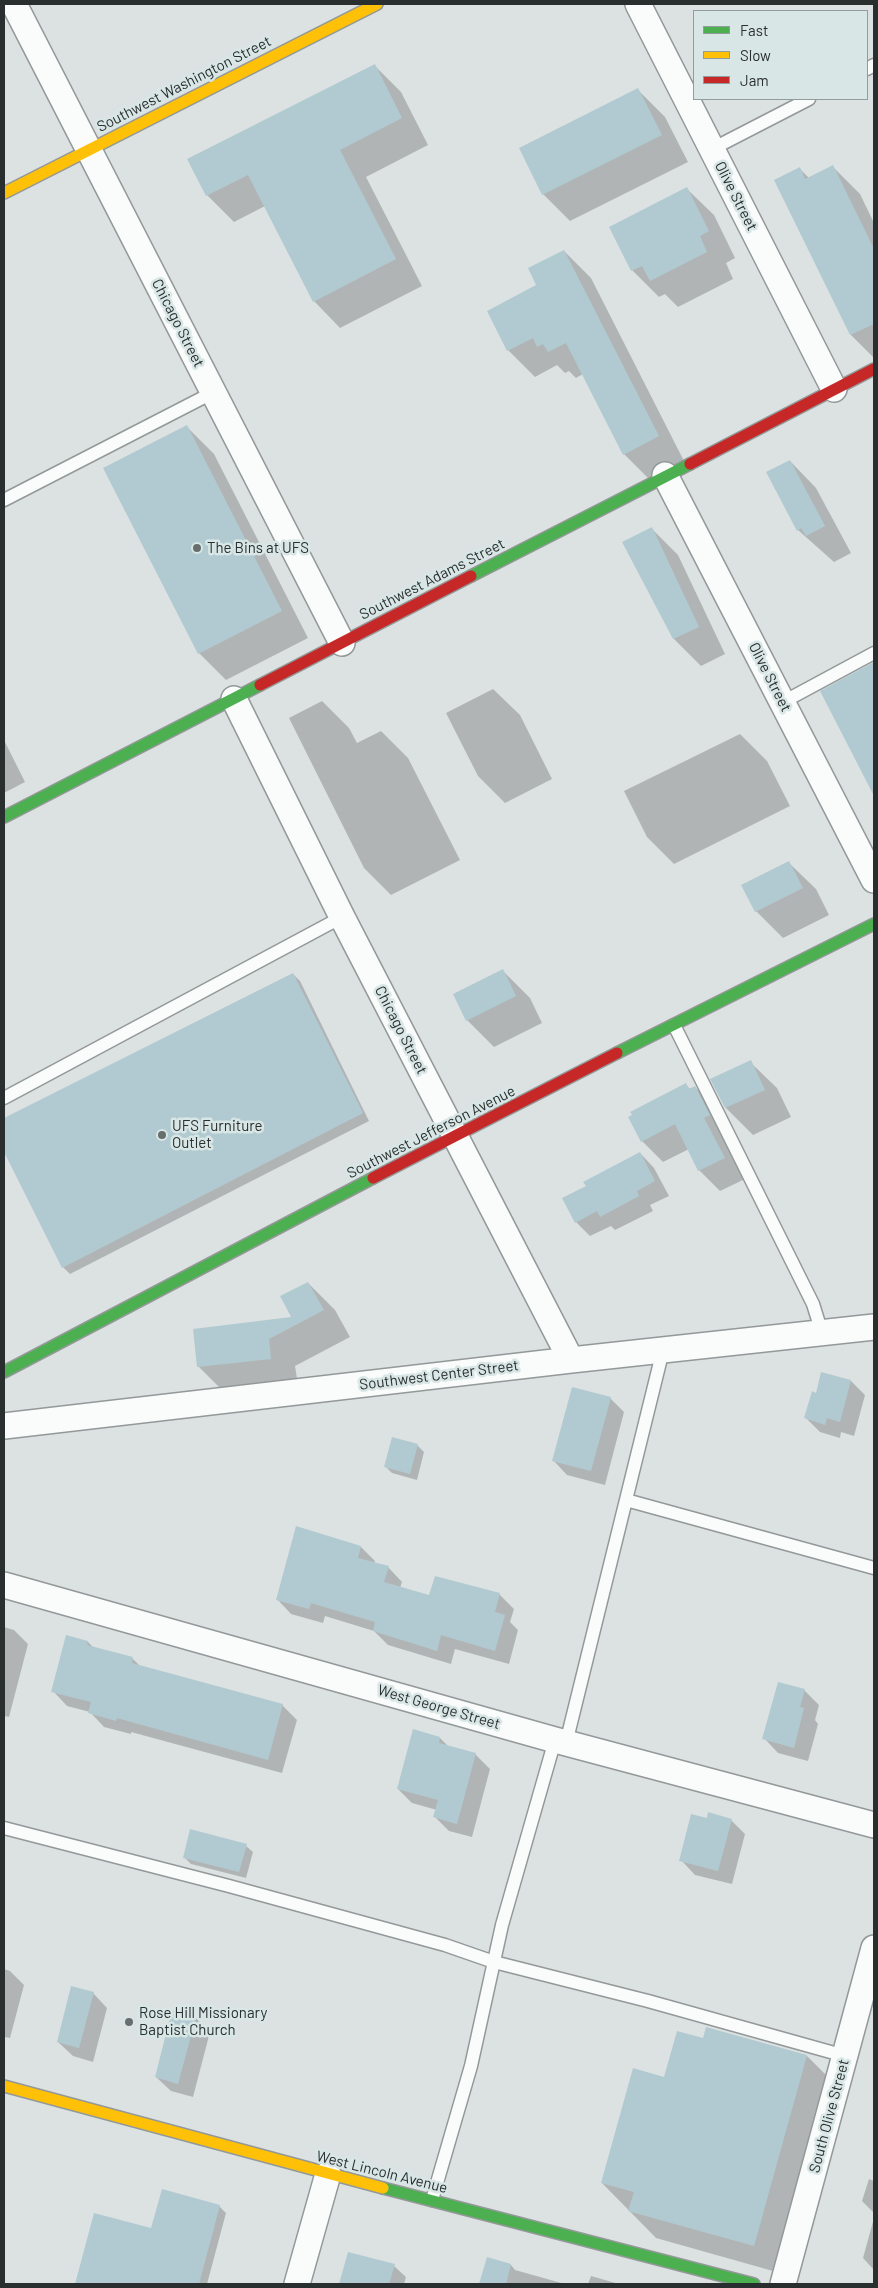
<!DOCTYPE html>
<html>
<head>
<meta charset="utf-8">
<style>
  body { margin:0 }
  #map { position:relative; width:878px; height:2288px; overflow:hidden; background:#dce2e2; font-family:Barlow,sans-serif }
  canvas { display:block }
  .frame { position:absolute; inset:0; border:5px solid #292e2e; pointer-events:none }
  .legend { position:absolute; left:693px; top:10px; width:175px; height:90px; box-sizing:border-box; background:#d8e6e5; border:1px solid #929c9c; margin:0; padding:6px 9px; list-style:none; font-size:15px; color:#292e2e }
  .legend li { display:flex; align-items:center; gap:10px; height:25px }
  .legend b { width:25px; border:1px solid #929c9c }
</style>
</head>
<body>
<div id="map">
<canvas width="878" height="2288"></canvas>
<div class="frame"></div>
<ul class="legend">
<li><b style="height:6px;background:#4caf50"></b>Fast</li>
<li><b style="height:6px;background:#ffc107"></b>Slow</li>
<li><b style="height:6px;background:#c62828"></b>Jam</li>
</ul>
</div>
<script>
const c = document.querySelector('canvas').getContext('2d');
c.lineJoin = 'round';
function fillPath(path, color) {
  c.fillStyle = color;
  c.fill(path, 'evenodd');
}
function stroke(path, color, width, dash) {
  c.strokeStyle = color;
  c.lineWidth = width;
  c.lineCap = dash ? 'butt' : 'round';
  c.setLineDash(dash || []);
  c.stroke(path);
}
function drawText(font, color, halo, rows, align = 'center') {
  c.font = font + ' Barlow,sans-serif';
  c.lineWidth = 5;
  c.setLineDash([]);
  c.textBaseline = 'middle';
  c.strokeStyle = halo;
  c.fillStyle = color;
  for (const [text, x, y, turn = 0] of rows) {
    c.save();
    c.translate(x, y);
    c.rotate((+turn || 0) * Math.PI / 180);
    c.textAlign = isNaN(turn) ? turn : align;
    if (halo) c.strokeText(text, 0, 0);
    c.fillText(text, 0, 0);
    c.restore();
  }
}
const shadow = new Path2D(`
  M374,65L401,92L428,145L366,177L422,286L340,328L314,301L265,206L234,222L207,195Z
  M638,90L665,117L688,162L570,221L543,194Z
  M833,167L860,194L874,223V358L851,335L775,180L800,169L809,178Z
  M687,189L714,215L735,258L726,263L733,279L678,307L665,294L659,297L632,270L611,227Z
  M564,251L591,278L685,463L651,481L624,454L583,374L576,378L569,371L565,373L557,365L535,377L508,350L538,286Z
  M187,427L214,454L308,638L226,680L199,653Z
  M790,461L816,488L851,553L834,562L798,530Z
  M652,529L678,555L725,654L701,666L674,639L624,543Z
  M874,664V794L822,692Z
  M493,689L520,715L552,779L505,803L478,776L446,713Z
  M322,701L349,728L357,743L381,731L408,758L460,860L391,895L364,868L289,718Z
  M740,734L767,761L790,806L674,864L647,837L624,791Z
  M4,740L25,782L4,793Z
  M789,863L816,889L829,915L783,938L756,911Z
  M503,971L530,998L542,1023L494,1047L467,1020L454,995Z
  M293,974L300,981L369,1121L70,1274L63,1267L4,1149V1119Z
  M750,1062L777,1088L791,1117L753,1135L726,1108L712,1080Z
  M686,1085L691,1090L695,1087L716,1109L745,1179L720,1191L699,1170L689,1149L663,1162L642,1141Z
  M640,1153L654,1168L669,1196L650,1205L653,1211L615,1230L611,1226L590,1236L576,1222L587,1187Z
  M308,1283L335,1310L350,1337L295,1366L298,1385L226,1394L199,1367L195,1331L293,1318Z
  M822,1373L851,1381L865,1395L854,1436L841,1432L840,1438L820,1432L806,1418L817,1394Z
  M610,1398L624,1412L605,1485L567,1475L553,1460Z
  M417,1445L424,1452L417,1480L392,1473L385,1466Z
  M361,1547L375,1561L374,1564L388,1567L402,1582L400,1588L430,1596L499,1594L514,1609L510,1622L518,1630L509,1664L455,1649L451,1664L388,1645L374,1631L325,1616L323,1623L291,1614L277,1599Z
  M4,1627L14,1630L28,1644L9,1717L4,1716Z
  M67,1637L88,1642L94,1648L133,1659L141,1667L282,1705L297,1720L282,1773L131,1732V1734L104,1727L90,1712L67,1706L53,1691Z
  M804,1690L819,1705L815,1720L818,1724L808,1761L778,1753L764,1738Z
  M440,1738L449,1747L475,1754L490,1769L472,1837L449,1831L435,1817L437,1810L412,1803L398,1789Z
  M731,1820L745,1834L732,1884L695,1875L681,1860Z
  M246,1846L253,1852L246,1878L191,1864L184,1857Z
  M4,1969L10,1971L24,1985L10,2038L4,2037Z
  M93,1993L107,2008L93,2062L73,2056L58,2042Z
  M173,2012L196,2018L210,2032L193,2097L171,2091L156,2077Z
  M704,2039L807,2056L834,2083L780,2273L656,2238L602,2183L665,2079Z
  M869,2179L874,2181V2213L862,2201Z
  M219,2206L226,2213L207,2284H76L95,2214L152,2230Z
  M874,2218V2270L863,2258Z
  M349,2253L394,2266L406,2277L404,2284H341Z
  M487,2259L511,2265L515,2270L565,2284H480Z
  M591,2276L619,2284H588Z`);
const building = new Path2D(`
  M375,64L402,118L340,150L396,259L313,302L248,175L206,196L187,159Z
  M638,88L662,135L542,195L519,148Z
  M833,165L874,249V324L850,335L774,180L800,167L805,179Z
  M687,187L709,231L700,236L707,252L650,281L642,266L631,271L609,227Z
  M564,250L659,436L623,455L566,343L548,352L543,344L537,347L533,338L507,351L487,311L536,285L528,268Z
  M187,425L282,611L198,654L103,468Z
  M790,460L825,526L806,536L801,528L797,531L766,472Z
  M652,527L699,627L673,639L622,542Z
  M874,662V796L820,691Z
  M789,861L803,888L755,912L741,885Z
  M503,969L516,996L466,1021L453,994Z
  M293,973L363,1113L62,1268L4,1152V1118Z
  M751,1060L765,1090L725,1108L710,1079Z
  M686,1083L689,1089L695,1086L710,1115L704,1118L725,1158L698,1171L675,1124L641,1142L628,1117L632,1115L630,1112Z
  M640,1152L655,1181L637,1191L639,1196L600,1217L597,1211L575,1223L562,1198L586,1186L583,1182Z
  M308,1282L324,1310L269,1339L271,1359L197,1367L193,1329L291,1317L280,1296Z
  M821,1372L851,1380L840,1422L827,1418L825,1425L804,1418L812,1391L816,1393Z
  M572,1387L611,1397L591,1471L552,1461Z
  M392,1437L418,1444L410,1474L384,1467Z
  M296,1526L361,1546L358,1558L389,1566L384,1582L429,1595L435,1576L500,1593L495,1612L505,1615L495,1651L441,1635L437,1651L373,1631L375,1622L311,1603L309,1609L276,1600Z
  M66,1635L88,1641L87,1645L133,1657L132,1663L283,1704L268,1760L117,1718L116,1721L88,1713L91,1702L51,1692Z
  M778,1682L805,1689L800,1707L804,1708L794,1748L762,1739Z
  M413,1729L440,1737L439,1743L476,1753L457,1824L433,1817L438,1800L397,1789Z
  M708,1812L732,1819L718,1871L679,1861L691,1814L707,1818Z
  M190,1829L247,1844L239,1872L183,1858Z
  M71,1986L94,1992L79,2048L57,2042Z
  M172,2010L196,2017L178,2084L155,2077Z
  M706,2027L807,2055L754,2246L628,2211L634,2192L601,2183L633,2068L664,2077L677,2031L703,2038Z
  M162,2189L220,2205L199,2284H75L94,2213L151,2228Z
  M348,2252L395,2264L389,2284H339Z
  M487,2257L511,2264L506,2284H479Z`);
const lane = new Path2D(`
  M867,69L874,65
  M712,149L809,99
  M4,500L214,392
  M783,702L874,653
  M674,1025L813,1304L822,1333
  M4,1098L342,917
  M626,1500L874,1568
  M566,1743L663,1350
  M4,1828L229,1886L445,1945L494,1962L648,2001L845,2056
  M432,2200L471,2066L502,1925L555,1740`);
const street = new Path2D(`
  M14,4L342,643
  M638,4L834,389
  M665,475L874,880
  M234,699L342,917L571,1360
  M4,1426L571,1360L874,1327
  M4,1585L555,1740L874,1825
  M297,2284L328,2174
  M783,2284L874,1948`);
const fast = new Path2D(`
  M471,576L690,464
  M4,817L260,685
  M617,1053L874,924
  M4,1372L373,1178
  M383,2188L754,2284`);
const slow = new Path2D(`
  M4,193L377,4
  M4,2086L383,2188`);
const jam = new Path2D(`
  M690,464L874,369
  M260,685L471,576
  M373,1178L617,1053`);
const markers = [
  [197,548,5,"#686d6d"],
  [162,1135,5,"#686d6d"],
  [129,2022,5,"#686d6d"]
];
const streetNames = [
  ["Southwest Washington Street",184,84,-27],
  ["Olive Street",736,196,63],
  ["Chicago Street",178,323,63],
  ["Southwest Adams Street",432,579,-27],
  ["Olive Street",770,677,63],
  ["Chicago Street",401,1030,63],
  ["Southwest Jefferson Avenue",431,1132,-27],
  ["Southwest Center Street",439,1375,-7],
  ["West George Street",439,1707,16],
  ["South Olive Street",829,2116,-75],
  ["West Lincoln Avenue",382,2172,14]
];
const poiNames = [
  ["The Bins at UFS",207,548],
  ["UFS Furniture",172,1126],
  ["Outlet",172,1143],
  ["Rose Hill Missionary",139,2013],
  ["Baptist Church",139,2030]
];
fillPath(shadow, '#0003');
fillPath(building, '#b1cad1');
stroke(lane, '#939898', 15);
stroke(street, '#939898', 28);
stroke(fast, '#939898', 14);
stroke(slow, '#939898', 14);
stroke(jam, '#939898', 14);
stroke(lane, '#fafbfb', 12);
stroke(street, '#fafbfb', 25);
stroke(fast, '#4caf50', 11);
stroke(slow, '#ffc107', 11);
stroke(jam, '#c62828', 11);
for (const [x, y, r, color] of markers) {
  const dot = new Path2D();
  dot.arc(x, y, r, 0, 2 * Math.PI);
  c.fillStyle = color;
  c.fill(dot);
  stroke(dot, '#d8e6e5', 2);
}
drawText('15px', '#292e2e', '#d8e6e5', streetNames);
drawText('15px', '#292e2e', '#d8e6e5', poiNames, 'left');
</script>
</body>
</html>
